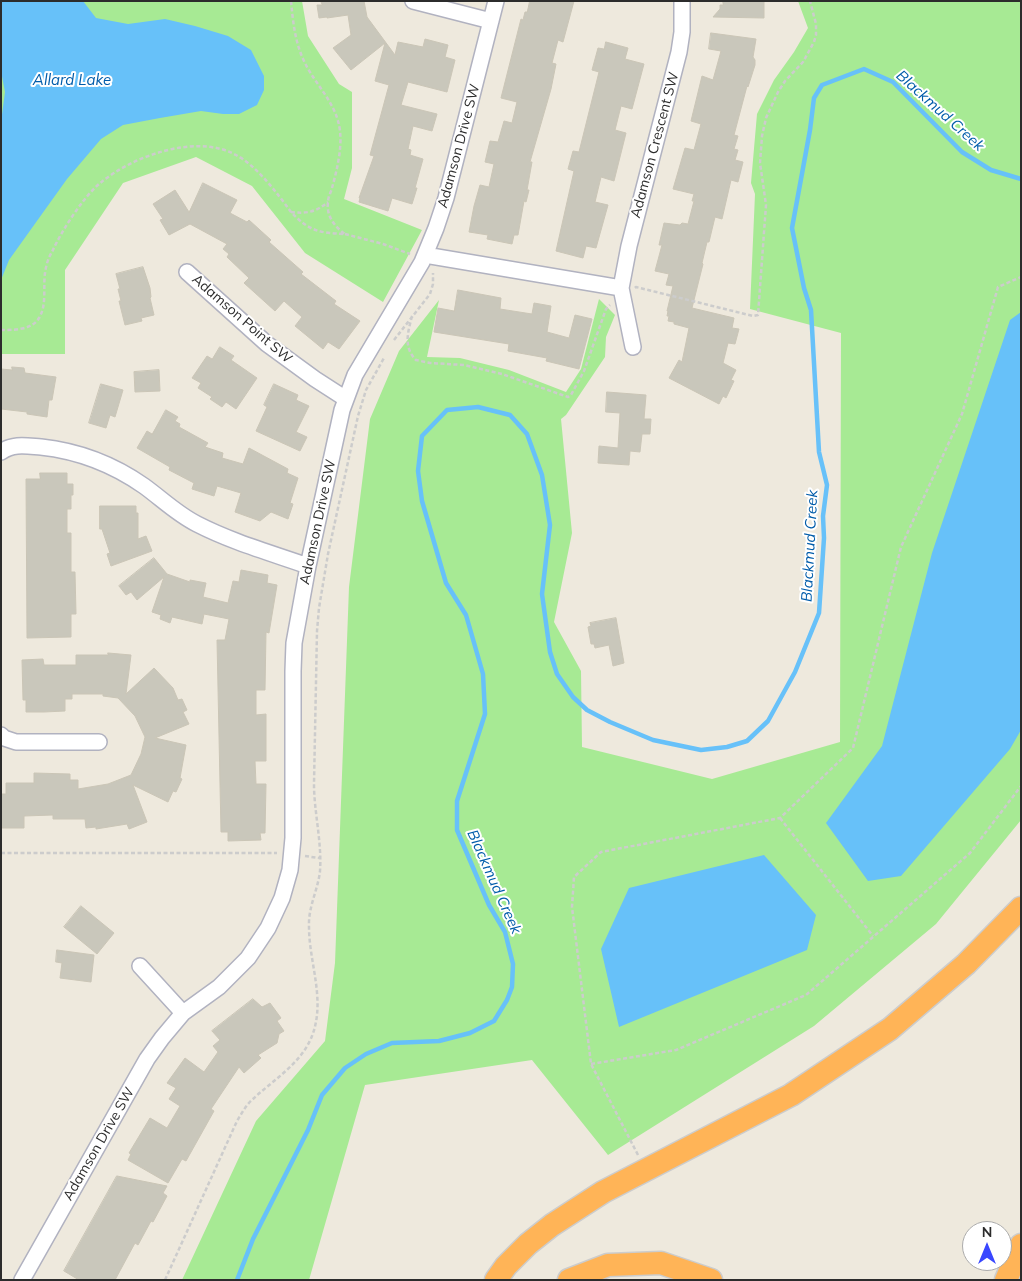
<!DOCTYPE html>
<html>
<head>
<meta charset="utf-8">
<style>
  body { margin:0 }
  #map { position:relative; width:1022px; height:1281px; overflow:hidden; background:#eee9dd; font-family:Mulish,sans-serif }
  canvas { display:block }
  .frame { position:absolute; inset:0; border:2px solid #2c2c2c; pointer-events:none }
  .north { position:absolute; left:962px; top:1221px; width:50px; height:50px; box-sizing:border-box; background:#fff; border:1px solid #ababab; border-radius:50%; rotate:0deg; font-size:14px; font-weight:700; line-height:20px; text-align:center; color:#2c2c2c }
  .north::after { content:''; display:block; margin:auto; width:18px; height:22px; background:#3947ff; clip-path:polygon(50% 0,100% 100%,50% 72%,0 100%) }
</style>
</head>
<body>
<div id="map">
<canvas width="1022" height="1281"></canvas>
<div class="frame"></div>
<div class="north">N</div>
</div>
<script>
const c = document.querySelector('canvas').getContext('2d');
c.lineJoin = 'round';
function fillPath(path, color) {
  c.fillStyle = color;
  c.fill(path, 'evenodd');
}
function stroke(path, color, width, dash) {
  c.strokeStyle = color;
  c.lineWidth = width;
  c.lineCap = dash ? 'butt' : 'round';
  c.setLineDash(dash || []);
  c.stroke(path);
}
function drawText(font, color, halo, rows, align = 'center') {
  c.font = font + ' Mulish,sans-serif';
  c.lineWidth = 4;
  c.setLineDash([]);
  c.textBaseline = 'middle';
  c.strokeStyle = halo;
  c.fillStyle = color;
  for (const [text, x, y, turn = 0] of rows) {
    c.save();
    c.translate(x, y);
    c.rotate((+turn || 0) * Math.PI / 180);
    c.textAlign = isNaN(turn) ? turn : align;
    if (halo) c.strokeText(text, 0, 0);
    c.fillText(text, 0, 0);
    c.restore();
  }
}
const green = new Path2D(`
  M1,1H302L308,36L339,84L352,92V168L344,199L422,230L383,302L305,253L252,186L196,157L123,183L65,270V354H1Z
  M798,1H1021V820L936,924L814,1026L608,1155L532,1060L365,1085L309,1280H182L256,1121L325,1041L335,963L349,587L370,419L399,351L439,300L427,357L460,358L509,370L566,392L581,369L599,299L615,315L606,337L605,357L566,415L561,419L572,533L554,622L581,671L582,747L712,779L840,742L841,333L750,309L755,194L751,183L757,114L774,80L794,52L808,28Z`);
const water = new Path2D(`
  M1,1H83L96,18L128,24L165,19L195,26L228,36L251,50L264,76V90L257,105L239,114H223L201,111L160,118L123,125L101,139L67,179L9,260L1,280V122L5,92L1,71Z
  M1021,312V730L1010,749L901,876L868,881L826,823L882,746L932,553L1010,320Z
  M764,855L816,915L807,950L619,1027L601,949L629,888Z`);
const stream = new Path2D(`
  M237,1280L253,1239L308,1130L322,1095L345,1068L366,1054L392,1043L439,1041L470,1033L494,1021L507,1000L512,987L513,964L505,932L489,905L457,830V801L485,714L483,674L466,615L446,583L422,501L418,471L422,436L447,410L478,407L510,415L527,434L542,475L550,525L542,594L550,652L557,674L573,697L587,710L610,722L653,740L701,750L727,747L747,741L768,721L795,672L819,613L824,538L823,516L827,485L819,452L811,310L804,288L792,228L810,130L814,98L822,85L864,69L893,82L962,152L991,170L1021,179`);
const building = new Path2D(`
  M321,1H364L367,17L395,55L398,42L423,47L425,39L448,45L445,57L455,60L447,92L408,82L401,105L437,114L432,131L413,126L408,149L411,150L410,155L423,159L415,188H417L412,204L392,198L388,211L359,202L360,198H359L374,156L370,155L389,85L375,81L385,43L351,70L333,48L351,35L348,15L327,18V17L319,18L317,5H322Z
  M530,1H574L563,42L558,40L552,63L556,64L551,89L530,162H532L527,190H529L526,202L524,201L518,235H514L512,244L487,239L488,235L469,232L474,206L480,185L489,187L494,164L485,162L490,141L498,142L504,121L512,123L517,102L501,98L521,19L523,20L525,12H527Z
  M723,1H764V18L713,17L720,9V5H723Z
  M711,33L756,39L753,57L755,60V65L748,87L747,86L734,135L738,136L734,149L738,150L735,160L743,162L738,182L731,180L722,219L715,217L709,242H707L702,263L703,264L692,308L734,318L732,328L739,329L735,344L728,343L723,363L736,370L731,380L734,381L726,398L723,396L719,404L669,378L679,360L682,362L689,328L674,324V322L668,321L669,316H667L668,311H667L673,286L666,285L669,274L655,271L662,245H659L664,223L680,225L682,223L688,224L694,201H692L694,194L673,189L685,148L694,150L701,124L691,121L702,76L713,80L721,51L709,49Z
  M606,42L628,48L625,59L644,64L632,109L621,106L615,130L626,133L614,181L601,177L595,202L608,205L596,248L586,246L583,258L556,251L574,171L568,169L573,151L579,152L599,72L592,70L598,48L604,49Z
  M203,183L237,200L230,213L247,222L249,220L271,240L269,242L303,272L301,274L336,301L334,304L360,321L339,349L328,342L323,349L295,326L302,317L284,301L275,311L244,283L249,278L227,257L229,254L223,249L227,244L190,224L169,235L160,220L163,219L153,204L175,190L189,212Z
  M143,267L150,288L151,297L150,298L154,315L141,318L142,321L125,325L119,301H121L118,289H120L116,274Z
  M458,290L501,298L500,309L532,314L534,303L551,306L547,332L569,338L575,315L592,319L579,369L546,361L547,358L508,351L509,344L434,332L438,308L454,311Z
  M220,347L234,356L231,360L257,378L236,409L226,402L222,407L210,399L212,397L198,388L201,383L192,378L207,356L212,359Z
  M12,367L24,368L25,373L56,377L52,400H49L47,417L27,414V412L1,409V369L12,370Z
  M159,370L160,391L135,392L134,372Z
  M101,384L123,390L115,417L110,415L106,428L89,423Z
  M274,384L298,395L296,400L309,406L296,432L307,437L300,451L256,431L267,407L264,405Z
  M607,392L646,395L644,419H651L650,434H642L640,452L630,451L629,465L598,463L599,446L618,448L620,413L606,412Z
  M166,410L178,417L175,421L180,424L179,427L208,443L205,447L223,453L222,458L243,464L249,448L288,469L287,473L298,478L290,503L293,504L288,519L271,512L260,521L235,512L241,493L217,486L214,496L192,489L194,483L169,470L170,467L137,448L147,431L152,434Z
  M40,473H67V484H73V495H71V509H67V533H71V572H75L76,614H71V637L27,638L26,479H40Z
  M100,506H136V513H138V539L146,536L152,551L111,566L107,554L110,553L102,529H100Z
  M154,558L167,574L190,582V580L206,583L203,597L228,603L233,581L239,582L241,570L268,575L267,583L277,585L269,633L266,632L265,690H256V715L266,714V761H255L256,784H266L265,833H260L261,840L228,841V832H221L217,640H225L229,619L204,614L202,624L172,617L170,623L160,619L161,615L152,612L164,577L137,600L131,592L126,595L119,586Z
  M616,618L624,663L613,666L609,645L595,648L594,644H591L588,627L591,626L590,623Z
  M108,653L131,655L126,694L154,668L173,688L178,700L182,699L187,710L183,712L189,724L155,738L186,745L180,778L182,779L176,792L173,791L168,802L133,785L147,822L129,829L127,824L96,829V827L86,828L85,819H53V815L24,816V828H2L1,794H6V783H34V773L70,774V780H78V789L108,784L131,775L141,754L145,737L135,716L118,698L103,696V694H72V699H65V711L44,712H26V700H23L22,660L43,659L44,665H76V655H108Z
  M81,906L114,933L97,954L64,927Z
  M57,950L94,955L91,982L60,978L62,963L56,962Z
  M253,999L262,1007L270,1003L281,1018L277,1021L284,1031L279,1034L277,1043L258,1055L261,1058L244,1073L239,1067L211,1109L214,1111L186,1161L182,1159L168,1183L128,1160L131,1154L129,1153L150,1118L167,1128L180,1106L169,1099L176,1088L167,1083L185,1058L204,1072L218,1052L213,1046L220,1040L212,1031Z
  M117,1176L167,1186L163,1193L167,1196L153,1222L151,1221L138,1245L135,1243L115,1280H79L64,1271Z`);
const path = new Path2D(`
  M291,1C293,22 295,42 304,61C315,85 337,103 340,131C342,149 337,170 332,188C331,192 328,197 328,202C326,216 335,227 345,234C319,233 309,231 291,212C306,214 316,212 328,202
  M345,234L383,244L410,254
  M635,288L636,287L753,316L758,315L766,205L760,163L762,136L766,118L778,92L785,81L803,62L814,42L816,35V24L810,1
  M412,316C408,332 403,347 416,360L430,363L464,365L502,374L568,397L571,395L584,371L606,309L610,305
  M1,330C14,330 32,330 39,318C47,305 43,288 45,273C46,266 48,258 52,252C62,230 82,199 99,184C132,156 196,133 236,155C257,166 277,193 291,212
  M394,340L430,294L433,284V273
  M780,818L873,936
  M1,853H277
  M305,856L319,858
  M591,1064L676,1050L806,995L970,853L1021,786
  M638,1155L591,1064L572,907L574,877L601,852L780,818L853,748L901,547L962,414L998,287L1021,277
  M165,1280L237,1121C242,1113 246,1105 253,1099C273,1080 301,1064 312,1036C326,1000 309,963 309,927C308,907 318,890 320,871C322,842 314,812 314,784L317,631L319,608L328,554L358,416L366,390L384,358`);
const minor = new Path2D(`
  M413,1L491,21
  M425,255L621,288L629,246L679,52L682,32V1
  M187,272L267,344L315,379L346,399
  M621,288L633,347
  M1,452C13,443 27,446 41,447C78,451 114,465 144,486C162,499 177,514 197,524C232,542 271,553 308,566
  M1,735L4,738L16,742H99
  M140,966L183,1013
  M22,1280L147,1059L162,1038L183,1013L219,987L248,958L268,928L282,898L290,870L293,838V671L294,643L308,566L342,410L355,375L422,262L436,228L446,198L496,1`);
const highway = new Path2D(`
  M496,1280L506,1266L528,1244L552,1225L603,1192L791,1095L890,1029L966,964L1021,908
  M569,1280L608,1265L661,1263L711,1280
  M1006,1280L1021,1245`);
const streetNames = [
  ["Adamson Crescent SW",655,145,-75],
  ["Adamson Drive SW",459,146,-75],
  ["Adamson Point SW",242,319,41],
  ["Adamson Drive SW",318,522,-78],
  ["Adamson Drive SW",99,1144,-60]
];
const waterNames = [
  ["Allard Lake",72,80],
  ["Blackmud Creek",940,111,42],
  ["Blackmud Creek",810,546,-87],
  ["Blackmud Creek",494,882,66]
];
fillPath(green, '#a7ea94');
fillPath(water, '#67c1f9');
stroke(stream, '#67c1f9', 4.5);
fillPath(building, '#c9c7bb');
stroke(building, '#cac5b6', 1);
stroke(minor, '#b1b2c0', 18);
stroke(highway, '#ccc', 25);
stroke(path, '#ccc', 2.5, [4, 2.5]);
stroke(minor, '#fff', 15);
stroke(highway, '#ffb457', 22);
drawText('14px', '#2c2c2c', '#fff', streetNames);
drawText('italic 15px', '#015caa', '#fff', waterNames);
</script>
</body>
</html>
